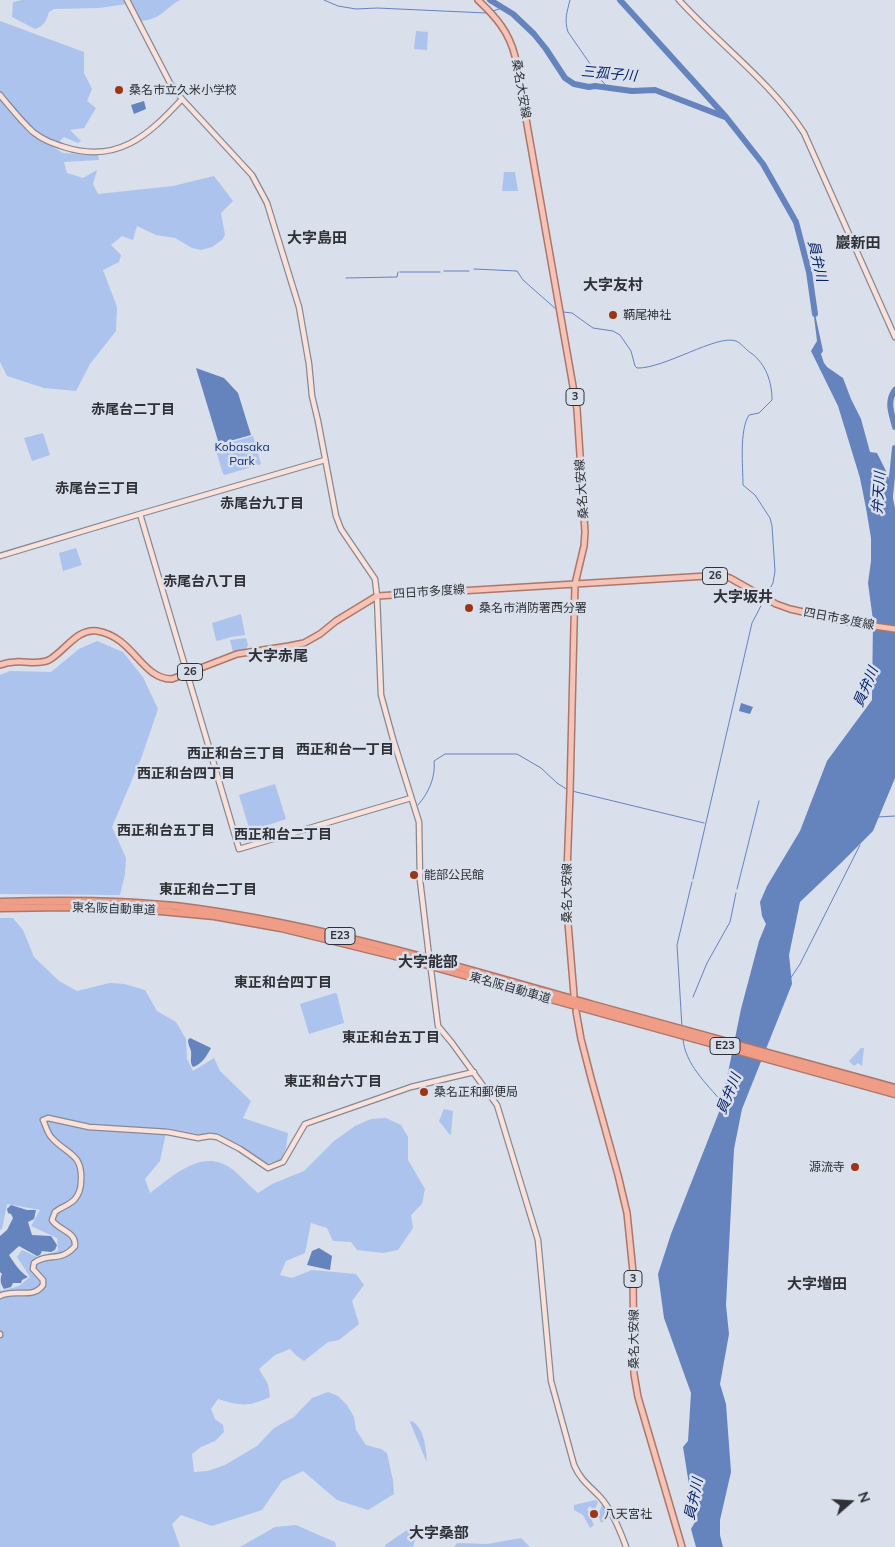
<!DOCTYPE html>
<html>
<head>
<meta charset="utf-8">
<style>
  body { margin:0 }
  #map { position:relative; width:895px; height:1547px; overflow:hidden; background:#d9dfeb; font-family:Mulish,sans-serif }
  canvas { display:block }
  .north { position:absolute; left:825px; top:1477px; width:50px; height:50px; -webkit-text-stroke:4px #d9dfeb; paint-order:stroke; rotate:71deg; font-size:14px; font-weight:700; line-height:20px; text-align:center; color:#2f3136 }
  .north::after { content:''; display:block; margin:auto; width:18px; height:22px; background:#2f3136; clip-path:polygon(50% 0,100% 100%,50% 72%,0 100%) }
</style>
</head>
<body>
<div id="map">
<canvas width="895" height="1547"></canvas>
<div class="north">N</div>
</div>
<script>
const c = document.querySelector('canvas').getContext('2d');
c.lineJoin = 'round';
function fillPath(path, color) {
  c.fillStyle = color;
  c.fill(path, 'evenodd');
}
function stroke(path, color, width, dash) {
  c.strokeStyle = color;
  c.lineWidth = width;
  c.lineCap = dash ? 'butt' : 'round';
  c.setLineDash(dash || []);
  c.stroke(path);
}
function drawText(font, color, halo, rows, align = 'center') {
  c.font = font + ' Mulish,"Noto Sans JP",sans-serif';
  c.lineWidth = 5;
  c.setLineDash([]);
  c.textBaseline = 'middle';
  c.strokeStyle = halo;
  c.fillStyle = color;
  for (const [text, x, y, turn = 0] of rows) {
    c.save();
    c.translate(x, y);
    c.rotate((+turn || 0) * Math.PI / 180);
    c.textAlign = isNaN(turn) ? turn : align;
    if (halo) c.strokeText(text, 0, 0);
    c.fillText(text, 0, 0);
    c.restore();
  }
}
const green = new Path2D(`
  M22,0H124L127,4L99,8L54,9L49,12C46,21 45,25 35,29L12,17L13,2Z
  M129,0H180C162,10 163,19 140,21L136,10Z
  M0,21L84,52V73L92,89L87,101L96,108L84,128L70,130L81,141L78,143L64,137L53,147L63,153L98,155L99,160L64,162L67,173L83,178L97,170L93,184L98,194L173,186L214,176L233,201L221,213L225,235L222,240L212,247L201,250L192,248L175,238L156,235L137,226L133,240L122,236L111,245L121,255L119,262L103,270L117,307L116,331L90,364L76,391L44,388L7,376L0,362Z
  M416,31L428,32L427,50L414,49Z
  M504,172H515L518,191H502Z
  M43,433L50,455L32,461L24,438Z
  M253,436L261,464L225,475L223,474L215,447Z
  M76,548L82,565L63,571L59,553Z
  M241,614L245,635L231,637L217,641L216,640L212,623Z
  M246,638L248,645L246,649L233,652L230,640Z
  M97,641L123,652L143,677L158,709L142,756L112,827L126,858L125,874L120,895L0,894V675L10,671L51,672L79,649Z
  M275,784L286,819L250,831L239,795Z
  M0,918H13L23,930L34,957L59,981L77,991L110,983L124,984L145,990L157,1011L176,1022L186,1039L187,1059L193,1071L214,1058L220,1071L251,1101L243,1118L288,1133L286,1148L281,1160L265,1164L240,1147L214,1134H197L167,1128L160,1161L145,1179L150,1193C174,1175 203,1147 232,1169C241,1176 249,1186 258,1193L272,1184L304,1171L334,1141L355,1126L371,1119L386,1118L401,1125L408,1137V1160L425,1189L422,1204L411,1215L413,1228L398,1250L383,1253L357,1250L351,1242L333,1241L327,1228L311,1223L305,1253L286,1261L280,1275L292,1278L312,1270L356,1274L364,1285L352,1301L359,1324L339,1340L328,1342L304,1361L297,1356L290,1349L275,1355L259,1369L268,1384L270,1397C249,1407 240,1406 218,1399L211,1409L215,1419L223,1425L224,1432L215,1441L201,1447L192,1454L194,1472L208,1471L225,1465L257,1446L274,1428L294,1417L312,1398L328,1392L338,1396L347,1405L354,1417L356,1430L366,1445L381,1449L387,1453L393,1481L394,1494L368,1510L337,1500L303,1471L282,1481L262,1510L212,1526L181,1515L172,1524L180,1547H0V1289L1,1291L19,1286L30,1277L17,1257L22,1250L37,1257L58,1251L57,1238L31,1226L40,1210L7,1204L2,1229L0,1230Z
  M335,993L337,994L344,1023L309,1034L300,1004Z
  M861,1048H864L862,1066L858,1063L854,1066L849,1061Z
  M444,1109L453,1111L451,1134L450,1135L439,1121Z
  M412,1421C425,1429 426,1449 427,1463L410,1422Z
  M596,1500L598,1502L594,1511L590,1506L587,1509L594,1525L590,1528L583,1515L574,1510V1505Z
  M603,1503L611,1517L601,1523L598,1515Z
  M296,1525L335,1542L336,1547H240L275,1527Z
  M407,1530L417,1534L413,1547H385V1545Z
  M521,1538L530,1547H454L457,1543L487,1544Z`);
const water = new Path2D(`
  M144,101L146,109L134,114L131,105Z
  M812,300L823,351L821,354L824,363L827,367L843,378L851,399L861,419L870,452L877,453L888,475L895,508V778L873,831L841,863L800,902L789,955L792,984L742,1109L734,1149L726,1305L729,1334L720,1384L726,1404L731,1472L720,1520V1535L723,1547H696L691,1529L695,1522L683,1447L688,1441L691,1393L664,1318L658,1274L671,1234L721,1107L741,1009L759,941L766,924L762,916L760,902L767,886L800,831L827,761L872,700L873,620L868,583L871,561V538L866,508L860,478L838,406L811,351L817,341Z
  M196,368L224,378L238,393L251,435L219,444Z
  M741,703L753,707L750,714L739,711Z
  M190,1038L211,1048C206,1057 202,1064 193,1067C189,1061 192,1058 191,1051C190,1047 188,1045 188,1040Z
  M11,1205L27,1210H36L34,1219L28,1222L32,1235L51,1236L57,1245L55,1250L51,1252L42,1251L40,1255L37,1256L19,1246L9,1255C14,1263 20,1272 28,1277L22,1280L21,1283H13L11,1287L4,1289C0,1283 0,1279 2,1274L0,1272V1236L7,1230L13,1218L11,1214L8,1213L7,1209Z
  M319,1248L332,1256L330,1270L307,1265L312,1251Z`);
const stream = new Path2D(`
  M324,0L338,6L356,9L377,8L486,13
  M570,0C567,12 564,20 568,32L602,81L609,89
  M493,11L502,8
  M474,269L517,271L523,280L557,310
  M444,271H469
  M400,272H440
  M346,278L397,277L398,272
  M563,312L572,313L593,328L613,331L620,335L631,351L635,366L637,368C664,369 717,334 736,341C741,343 746,350 751,353C766,364 772,382 772,400L759,413L749,415C739,431 743,466 743,485L755,495L770,518L772,526L775,571L773,583L766,596
  M572,791L704,823
  M418,805C428,794 436,777 434,761L445,754H517L541,768L557,783L568,790
  M878,817L895,816
  M693,879L752,623L764,600
  M737,889L759,801
  M790,979L800,964L860,845
  M693,997L707,963L730,922L736,893
  M682,1027L677,945L692,882
  M683,1039C685,1064 706,1083 722,1102`);
const river = new Path2D(`
  M490,0L513,14L534,34L546,49L565,78L574,84L589,87L595,86L632,91L655,90L725,117
  M620,0L726,117L763,164L796,222L809,272L815,314
  M895,390C886,402 892,414 895,427
  M890,496L895,448`);
const secondary = new Path2D(`
  M127,0L170,83L182,99L252,175L267,203L299,307L309,364L312,396L318,421L336,516L341,529L375,579L377,596L381,695L393,739L419,822L420,880L429,956
  M679,0C720,45 771,82 804,133L895,337
  M0,95C11,108 21,121 33,132C43,140 52,143 64,147C117,164 148,136 182,99
  M325,460L140,514L239,849L411,798
  M0,556L140,514
  M431,970L438,1026L452,1043L497,1105L538,1240L551,1381L574,1465C581,1481 590,1486 601,1498C613,1512 620,1530 626,1547
  M0,1296C14,1288 33,1300 43,1285V1280L33,1269L34,1263C48,1252 61,1263 75,1246C76,1231 59,1231 52,1220L55,1212C61,1207 70,1205 75,1199C79,1194 81,1187 81,1181C83,1153 66,1154 52,1138C47,1133 46,1126 43,1120L48,1118L89,1127L168,1132L198,1138L210,1136L217,1137L240,1149L268,1168L283,1162L305,1124L411,1087L474,1072
  M0,1334V1335`);
const primary = new Path2D(`
  M478,0C496,17 509,32 515,56L577,409L585,532L584,546L575,584L570,792L566,899L574,995
  M0,665C5,663 10,662 15,662C27,661 38,665 49,660C65,651 77,628 97,631C134,637 141,679 172,679L237,654L289,646L304,643L320,634L336,621L377,596L707,576H724L730,578L776,604L790,609L847,622L895,629
  M576,1011L581,1039L591,1078L618,1175L627,1213L633,1272L634,1374L638,1397L682,1547`);
const highway = new Path2D(`
  M0,902C58,900 117,900 175,906C317,923 455,966 593,1005C693,1033 794,1060 895,1088
  M0,908L66,907L139,909L214,916L281,928L395,956L895,1094`);
const markers = [
  [119,90,5,"#9c3516"],
  [613,315,5,"#9c3516"],
  [469,608,5,"#9c3516"],
  [414,875,5,"#9c3516"],
  [424,1092,5,"#9c3516"],
  [855,1167,5,"#9c3516"],
  [594,1514,5,"#9c3516"]
];
const shields = [
  [575,397,18],
  [715,576,25],
  [190,672,25],
  [340,936,30],
  [725,1046,30],
  [633,1279,18]
];
const shieldNames = [
  ["3",575,397],
  ["26",715,576],
  ["26",190,672],
  ["E23",340,936],
  ["E23",725,1046],
  ["3",633,1279]
];
const streetNames = [
  ["桑名大安線",521,89,80],
  ["桑名大安線",582,489,-94],
  ["四日市多度線",429,592,-4],
  ["四日市多度線",839,619,11],
  ["桑名大安線",567,893,-90],
  ["東名阪自動車道",114,909,2],
  ["東名阪自動車道",510,988,16],
  ["桑名大安線",634,1339,-90]
];
const poiNames = [
  ["桑名市立久米小学校",129,90],
  ["鞆尾神社",623,315],
  ["桑名市消防署西分署",479,608],
  ["能部公民館",424,875],
  ["桑名正和郵便局",434,1092],
  ["源流寺",845,1167,"right"],
  ["八天宮社",604,1514]
];
const parkNames = [
  ["Kobasaka",242,447],
  ["Park",242,461]
];
const waterNames = [
  ["三孤子川",609,74,5],
  ["員弁川",817,261,77],
  ["弁天川",879,493,-86],
  ["員弁川",866,687,-67],
  ["員弁川",729,1094,-68],
  ["員弁川",694,1499,-78]
];
const neighbourhoodNames = [
  ["赤尾台二丁目",133,410],
  ["赤尾台三丁目",97,489],
  ["赤尾台九丁目",262,504],
  ["赤尾台八丁目",205,582],
  ["西正和台一丁目",345,750],
  ["西正和台三丁目",236,754],
  ["西正和台四丁目",186,774],
  ["西正和台五丁目",166,831],
  ["西正和台二丁目",283,835],
  ["東正和台二丁目",208,890],
  ["東正和台四丁目",283,983],
  ["東正和台五丁目",391,1038],
  ["東正和台六丁目",333,1082]
];
const quarterNames = [
  ["大字島田",317,238],
  ["巖新田",858,243],
  ["大字友村",613,285],
  ["大字坂井",743,597],
  ["大字赤尾",278,656],
  ["大字能部",428,962],
  ["大字増田",817,1284],
  ["大字桑部",439,1533]
];
fillPath(green, '#acc3ed');
fillPath(water, '#6583bd');
stroke(stream, '#6583bd', 1);
stroke(river, '#6583bd', 6);
stroke(secondary, '#848a94', 7);
stroke(primary, '#ac776a', 8);
stroke(highway, '#ac776a', 9);
stroke(secondary, '#fae2db', 4.5);
stroke(primary, '#f5c4b6', 5);
stroke(highway, '#ef9d86', 6);
for (const [x, y, r, color] of markers) {
  const dot = new Path2D();
  dot.arc(x, y, r, 0, 2 * Math.PI);
  c.fillStyle = color;
  c.fill(dot);
  stroke(dot, '#d9dfeb', 2);
}
for (const [x, y, w] of shields) {
  const box = new Path2D();
  box.roundRect(x - w / 2, y - 8.5, w, 17, 4);
  c.fillStyle = '#d9dfeb';
  c.fill(box);
  stroke(box, '#2f3136', 1);
}
drawText('bold 11px', '#2f3136', null, shieldNames);
drawText('12px', '#2f3136', '#d9dfeb', streetNames);
drawText('12px', '#2f3136', '#d9dfeb', poiNames, 'left');
drawText('12px', '#0e2d73', '#d9dfeb', parkNames);
drawText('italic 14px', '#052267', '#d9dfeb', waterNames);
drawText('bold 14px', '#2f3136', '#d9dfeb', neighbourhoodNames);
drawText('bold 15px', '#2f3136', '#d9dfeb', quarterNames);
</script>
</body>
</html>
